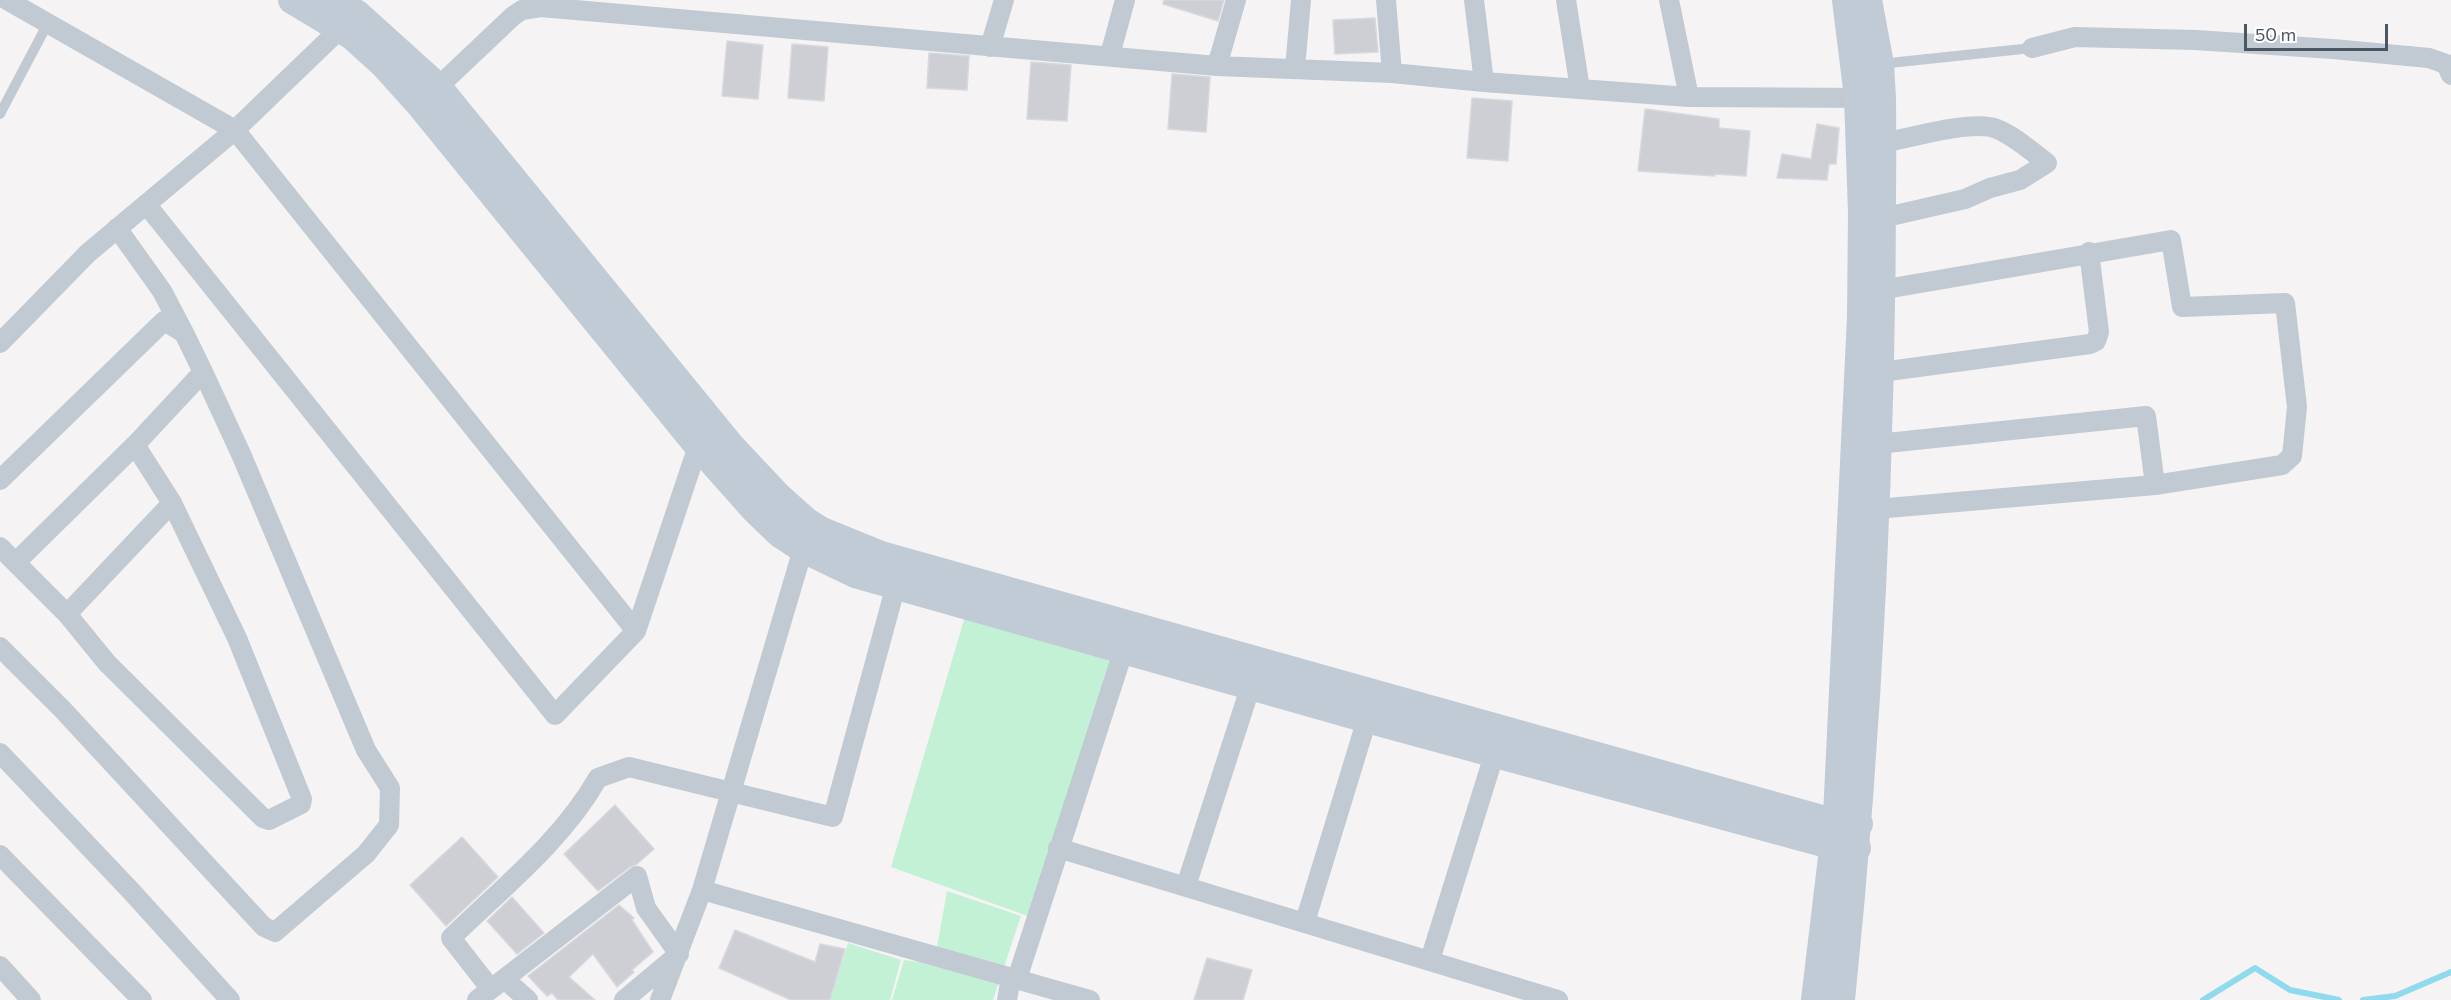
<!DOCTYPE html>
<html>
<head>
<meta charset="utf-8">
<style>
  body { margin:0 }
  #map { position:relative; width:2451px; height:1000px; overflow:hidden; background:#f5f3f3; font-family:Commissioner,sans-serif }
  canvas { display:block }
  .scale { position:absolute; left:2244px; top:24px; width:144px; height:27px; box-sizing:border-box; border:3px solid #4a5661; border-top:0; padding-left:8px; font-size:18px; line-height:21px; white-space:nowrap; color:#4a5661; -webkit-text-stroke:4px #fff; paint-order:stroke }
</style>
</head>
<body>
<div id="map">
<canvas width="2451" height="1000"></canvas>
<div class="scale">50 m</div>
</div>
<script>
const c = document.querySelector('canvas').getContext('2d');
c.lineJoin = 'round';
function fillPath(path, color) {
  c.fillStyle = color;
  c.fill(path, 'evenodd');
}
function stroke(path, color, width, dash) {
  c.strokeStyle = color;
  c.lineWidth = width;
  c.lineCap = dash ? 'butt' : 'round';
  c.setLineDash(dash || []);
  c.stroke(path);
}
const green = new Path2D(`
  M968,606L1124,649L1036,919L891,867Z
  M947,891L1021,916L993,1000H892L904,960L934,964Z
  M848,943L901,960L890,1000H830Z`);
const stream = new Path2D(`
  M2203,1000L2255,968L2290,990L2339,1000
  M2363,1000L2395,996L2451,972`);
const building = new Path2D(`
  M1164,0H1224L1218,21L1163,4Z
  M1375,18L1378,52L1335,54L1333,20Z
  M727,41L763,45L758,99L722,96Z
  M792,44L828,47L824,101L788,98Z
  M929,53L969,56L967,90L927,88Z
  M1031,62L1071,65L1067,121L1027,119Z
  M1172,74L1210,77L1206,132L1168,129Z
  M1472,98L1512,101L1508,161L1467,158Z
  M1645,109L1719,119V128L1750,131L1746,176L1715,174V176L1638,171Z
  M1817,124L1839,128L1836,164H1829L1827,180L1777,178L1782,154L1811,159Z
  M615,805L654,849L637,864L630,867L598,891L564,854Z
  M462,837L498,877L446,926L410,885Z
  M512,897L544,933L517,954L487,921Z
  M619,905L634,918L632,920L653,952L632,970L634,972L617,987L593,954L569,977L595,1000H558L552,993L547,996L528,976Z
  M735,930L815,962L820,944L845,949L830,1000H791L719,968Z
  M1207,958L1252,970L1243,1000H1194Z`);
const lane = new Path2D(`
  M1880,64L2032,48
  M0,114L48,23`);
const street = new Path2D(`
  M7,0L235,130L636,631L555,715L146,204
  M1386,0L1392,73
  M1474,0L1484,82
  M1566,0L1580,89
  M1669,0L1689,97
  M990,47L1004,0
  M2032,48L2075,37L2195,40L2333,49L2429,58L2446,64L2451,75
  M1110,55L1125,0
  M1217,66L1236,0
  M1295,69L1301,0
  M438,87L513,16L522,10L541,7L1217,66L1392,73L1484,82L1689,97L1871,98
  M1882,218L1965,199L1990,188L2020,180L2047,163C2031,151 2016,137 1997,129C1974,119 1909,138 1883,143
  M117,228L162,291L184,333
  M0,343L88,253L235,130L341,28
  M1881,372L2090,344L2096,341L2099,332L2089,252
  M1877,444L2146,416L2155,485
  M0,480L164,321L184,333L203,372L241,454L366,750L390,788L389,825L366,854L275,932L264,927L63,710L0,647
  M1876,509L2155,485L2282,465L2292,456L2297,407L2285,303L2182,307L2171,240L1880,290
  M0,547L67,614L107,663L263,818L269,820L301,804L302,799L237,638L172,503L135,445L203,372
  M16,562L135,445
  M67,614L172,503
  M636,631L698,446
  M0,753L131,891L230,1000
  M1058,848L1558,1000
  M0,855L142,1000
  M1186,886L1251,685
  M702,890L1090,1000
  M1305,922L1367,719
  M1430,960L1495,752
  M0,966L31,1000
  M1017,979L1124,649
  M503,981L509,983L528,1000
  M490,988L451,938C502,888 562,841 598,778L629,767L833,817L896,585
  M477,1000L637,876L646,908L679,954L624,1000
  M660,1000L702,890L803,549
  M1007,1000L1011,978`);
const secondary = new Path2D(`
  M292,0L352,36L384,65L420,105L698,446L755,510L780,534L803,549L855,574L1367,719L1834,846L1857,848
  M332,0L356,13L438,87L731,446L779,497L806,521L822,531L881,555L1836,823L1859,824
  M1815,1000L1837,816L1861,317L1862,213L1858,97L1846,0
  M1841,1000C1872,700 1884,399 1882,98L1880,64L1868,0`);
fillPath(green, '#c3f1d5');
stroke(stream, '#90daee', 6);
fillPath(building, '#cdcfd5');
stroke(building, '#d7d9de', 1.5);
stroke(lane, '#c1cad2', 10);
stroke(street, '#c1cad2', 20);
stroke(secondary, '#c1cbd6', 28);
</script>
</body>
</html>
